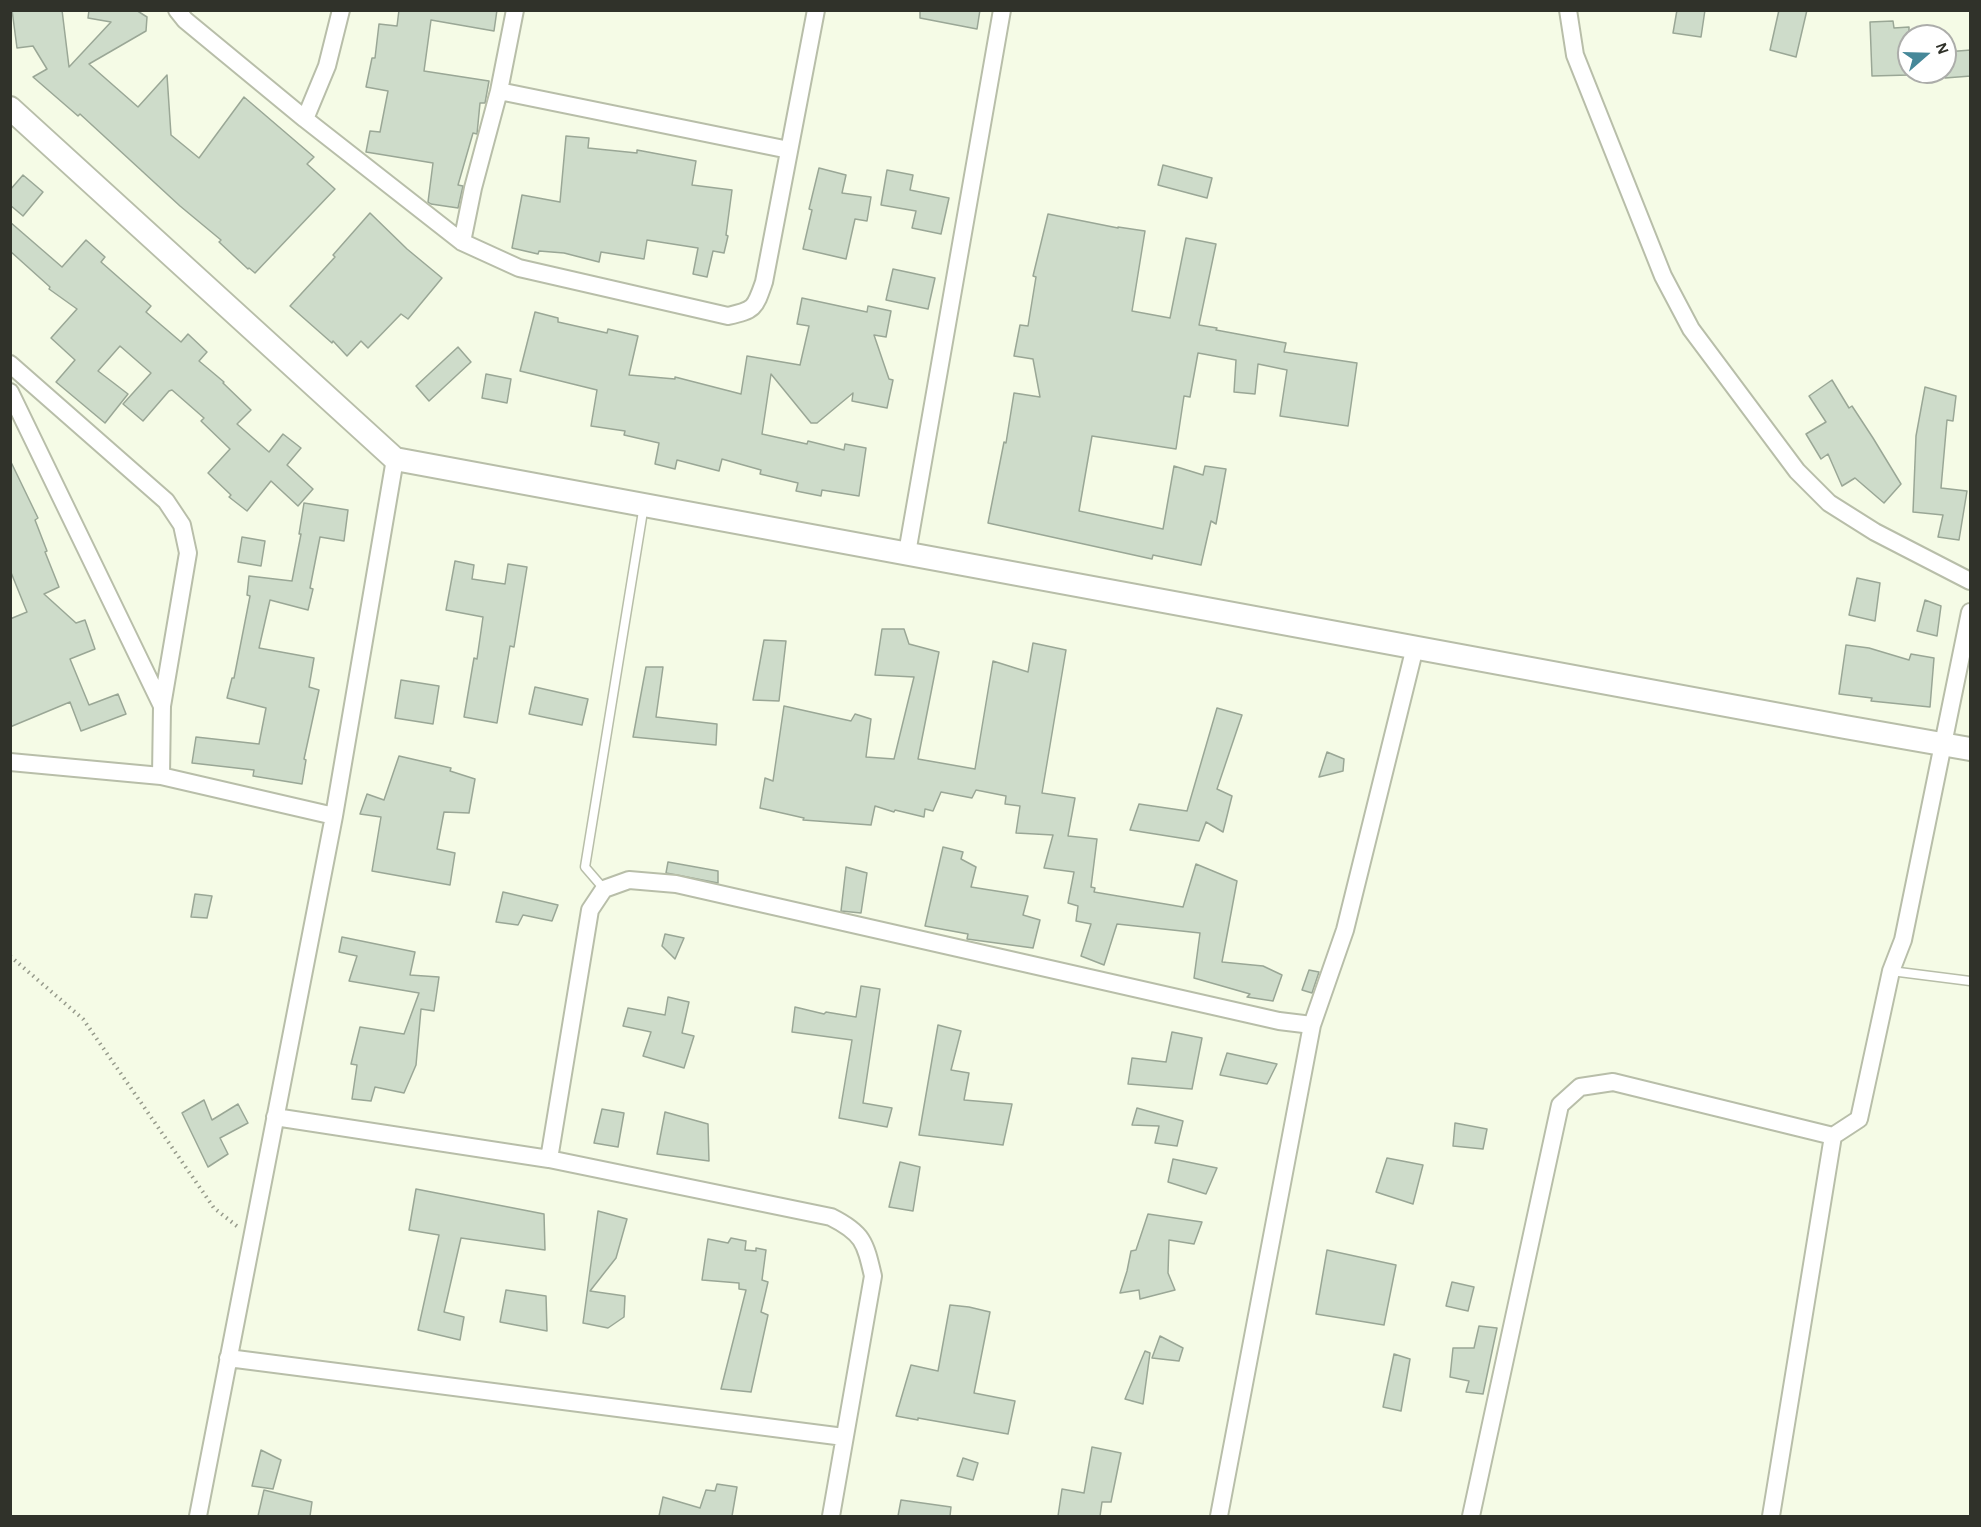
<!DOCTYPE html>
<html>
<head>
<meta charset="utf-8">
<style>
  body { margin:0 }
  #map { position:relative; width:1981px; height:1527px; overflow:hidden; background:#f5fbe6; font-family:"Alegreya Sans",sans-serif }
  canvas { display:block }
  .frame { position:absolute; inset:0; border:12px solid #30322a; pointer-events:none }
  .north { position:absolute; left:1897px; top:24px; width:60px; height:60px; box-sizing:border-box; background:#fff; border:2px solid #acadaa; border-radius:50%; rotate:70deg; font-size:16px; font-weight:700; line-height:24px; text-align:center; color:#30322a }
  .north::after { content:''; display:block; margin:auto; width:21px; height:27px; background:#468899; clip-path:polygon(50% 0,100% 100%,50% 72%,0 100%) }
</style>
</head>
<body>
<div id="map">
<canvas width="1981" height="1527"></canvas>
<div class="frame"></div>
<div class="north">N</div>
</div>
<script>
const c = document.querySelector('canvas').getContext('2d');
c.lineJoin = 'round';
function fillPath(path, color) {
  c.fillStyle = color;
  c.fill(path, 'evenodd');
}
function stroke(path, color, width, dash) {
  c.strokeStyle = color;
  c.lineWidth = width;
  c.lineCap = dash ? 'butt' : 'round';
  c.setLineDash(dash || []);
  c.stroke(path);
}
const building = new Path2D(`
  M12,10H62L69,67L111,22L88,18L89,10H136L147,17L146,31L89,64L138,107L167,75L171,135L199,158L244,97L314,157L307,164L335,189L255,273L249,268L248,269L219,242L221,240L180,206L80,114L78,116L33,77L47,69L33,46L17,48Z
  M399,10H497L494,31L431,20L424,71L489,81L485,103H480L477,134L473,133L458,185L463,186L458,208L431,204L428,202L433,163L366,152L370,131L380,132L388,91L366,87L372,58H375L379,24L397,26Z
  M920,10H980L977,29L920,18Z
  M1677,10H1705L1701,37L1673,33Z
  M1779,10H1807L1796,57L1770,50Z
  M1893,21L1894,28L1909,27V75L1872,76L1870,22Z
  M1971,50V76L1945,78V52Z
  M566,136L589,138L588,148L637,153V150L696,161L692,185L732,190L726,235L728,236L724,253L713,251L707,277L693,274L698,248L647,240L644,259L601,252L599,262L564,253L539,251L538,254L512,248L522,195L560,202Z
  M1163,165L1212,178L1207,198L1158,185Z
  M819,168L846,175L842,193L871,197L867,221L855,219L846,259L803,249L812,210L809,209Z
  M887,170L913,175L910,190L949,198L941,234L912,228L916,211L881,205Z
  M23,175L43,192L23,216L10,205V190Z
  M370,213L407,249L442,278L408,319L401,314L368,348L361,341L347,356L333,341L332,343L290,306L335,257L333,255Z
  M1048,214L1118,228V227L1145,231L1132,311L1170,318L1186,238L1216,244L1199,325L1217,328L1216,330L1286,343L1284,352L1357,363L1348,426L1280,416L1287,370L1258,364L1255,394L1234,392L1236,360L1198,353L1190,397L1184,396L1176,449L1092,436L1079,511L1163,529L1174,466L1203,475L1205,466L1226,469L1216,524L1211,521L1201,565L1153,555L1152,559L988,523L1004,442L1006,443L1014,393L1040,397L1033,359L1014,356L1020,325L1028,326L1036,277L1033,276Z
  M10,222L62,267L86,240L105,257L101,262L151,306L146,312L181,342L188,334L207,352L199,361L224,382L223,383L251,410L237,424L269,452L283,434L301,448L287,465L313,489L298,506L271,481L247,511L229,497L231,495L208,473L230,449L201,421L204,418L172,390L169,391L143,421L123,404L151,373L120,346L98,371L128,394L105,423L56,382L75,360L51,338L77,309L49,289L50,287L10,251Z
  M893,269L935,278L928,309L886,300Z
  M802,298L867,312L868,306L891,311L886,337L874,335L889,379L893,380L887,408L852,401L853,393L817,423H811L771,374L762,434L807,444L808,441L844,450L845,444L866,448L859,496L822,490L821,496L796,491L798,483L760,474L761,470L722,459L719,471L677,460L675,469L655,464L659,443L624,435L625,431L591,426L597,390L520,371L535,312L558,318V322L607,333L608,329L638,336L629,375L675,379V377L741,394L747,356L800,365L809,326L797,324Z
  M458,347L471,362L429,401L416,386Z
  M486,374L511,379L507,403L482,398Z
  M1832,380L1849,408L1852,406L1873,438L1901,484L1884,503L1855,478L1842,486L1828,454L1821,459L1806,434L1826,422L1809,396Z
  M1925,387L1956,396L1953,421L1947,420L1941,488L1967,491L1959,540L1938,537L1943,515L1913,512L1916,436Z
  M10,460L38,518L35,520L47,551L45,552L59,587L44,594L76,623L85,620L95,649L70,659L89,705L118,694L126,714L81,731L70,702L10,727V619L27,612L10,570Z
  M304,503L348,510L344,541L320,537L310,588L313,589L308,610L270,600L259,648L314,658L309,687L319,690L304,759L306,760L302,784L253,776L254,770L192,763L196,737L259,744L266,708L227,698L232,678H234L250,596L247,595L249,576L292,581L301,534H299Z
  M242,537L265,541L261,566L238,562Z
  M455,561L474,565L472,579L505,584L508,564L527,567L514,647L510,646L497,723L464,717L474,658L477,659L483,617L446,610Z
  M1857,578L1880,583L1875,621L1849,615Z
  M1925,600L1941,606L1937,636L1917,631Z
  M882,629H904L909,644L939,652L918,759L975,769L993,661L1028,672L1033,643L1066,650L1042,793L1075,798L1068,836L1097,839L1091,887L1095,888L1094,892L1183,907L1196,864L1237,881L1222,962L1263,966L1282,975L1273,1001L1247,997L1250,994L1194,978L1200,933L1117,924L1104,965L1081,956L1091,924L1076,921L1078,906L1068,903L1074,872L1044,868L1053,835L1016,833L1020,806L1005,804L1006,796L976,790L972,798L941,792L933,811L925,809L924,817L895,810L894,812L875,806L871,825L803,820L804,818L760,808L765,778L773,781L784,706L851,721L855,714L871,719L866,757L894,759L914,677L875,675Z
  M764,640L786,641L779,701L753,700Z
  M1846,645L1869,648L1909,660L1911,654L1934,658L1930,707L1871,701L1872,698L1839,694Z
  M646,667H663L656,717L717,724L716,745L633,737Z
  M401,680L439,686L433,724L395,718Z
  M535,687L588,699L582,725L529,714Z
  M1217,708L1242,715L1217,789L1232,796L1223,832L1206,822L1199,841L1130,830L1139,804L1187,811Z
  M1327,752L1344,759L1343,771L1319,777Z
  M399,756L451,768L450,771L475,779L469,813L444,812L437,849L455,853L450,885L372,871L381,817L360,814L367,794L384,800Z
  M943,847L963,852L961,859L976,867L971,887L1028,896L1023,915L1040,920L1033,948L967,939L968,934L925,926Z
  M668,862L718,871V883L666,873Z
  M846,867L867,873L861,913L841,911Z
  M503,892L558,905L552,921L523,915L518,925L496,922Z
  M195,894L212,896L207,918L191,917Z
  M665,934L684,938L675,959L662,946Z
  M342,937L415,952L410,975L439,977L434,1011L421,1009L416,1065L404,1093L375,1087L371,1101L352,1099L357,1065L351,1064L360,1027L404,1034L419,993L349,981L357,956L339,952Z
  M1309,970L1319,972L1312,993L1302,990Z
  M861,986L880,989L863,1103L892,1108L887,1127L839,1118L852,1040L792,1032L795,1007L824,1014L826,1012L856,1017Z
  M668,997L689,1002L682,1033L694,1036L684,1068L643,1056L651,1032L623,1026L628,1008L665,1015Z
  M938,1025L961,1031L951,1070L969,1073L964,1100L1012,1104L1003,1145L919,1135Z
  M1172,1032L1202,1038L1192,1089L1128,1084L1132,1058L1166,1062Z
  M1227,1053L1277,1064L1267,1084L1220,1075Z
  M204,1100L212,1120L238,1104L248,1123L220,1138L228,1154L208,1167L182,1113Z
  M1137,1108L1183,1121L1177,1146L1155,1143L1159,1126L1132,1125Z
  M602,1109L624,1113L618,1147L594,1143Z
  M665,1112L708,1124L709,1161L657,1154Z
  M1455,1123L1487,1129L1483,1149L1453,1146Z
  M1387,1158L1423,1165L1413,1204L1376,1192Z
  M1173,1159L1217,1168L1206,1194L1168,1182Z
  M900,1162L920,1167L913,1211L889,1207Z
  M416,1189L544,1214L545,1250L461,1238L444,1312L464,1317L460,1340L418,1330L439,1235L409,1230Z
  M598,1211L627,1219L616,1258L590,1291L625,1296L624,1317L608,1328L583,1323Z
  M1148,1214L1202,1222L1194,1244L1169,1240L1168,1273L1175,1290L1140,1299L1139,1290L1120,1293L1127,1271L1131,1251L1136,1250Z
  M731,1238L746,1241L745,1250L756,1251V1248L766,1250L762,1280L768,1282L761,1312L768,1315L751,1392L721,1389L746,1290L739,1289V1283L702,1280L708,1239L728,1243Z
  M1327,1250L1396,1265L1384,1325L1316,1314Z
  M1452,1282L1474,1287L1468,1311L1446,1306Z
  M506,1290L546,1296L547,1331L500,1322Z
  M950,1305L969,1307L990,1312L974,1393L1015,1401L1008,1434L918,1418V1420L896,1416L911,1365L938,1371Z
  M1479,1326L1497,1328L1483,1394L1466,1392L1469,1381L1450,1377L1453,1348H1474Z
  M1160,1336L1183,1348L1179,1361L1152,1358Z
  M1145,1351L1150,1353L1143,1404L1125,1399Z
  M1394,1354L1410,1359L1401,1411L1383,1407Z
  M1092,1447L1121,1453L1111,1502H1102L1100,1516H1058L1062,1489L1084,1493Z
  M261,1450L281,1460L273,1489L252,1486Z
  M963,1458L978,1463L973,1480L957,1476Z
  M717,1484L737,1487L732,1516H659L663,1497L700,1508L706,1490L715,1491Z
  M264,1490L312,1502L310,1516H258Z
  M901,1500L951,1507L950,1516H898Z`);
const path = new Path2D(`
  M10,956L83,1019L214,1208L238,1227`);
const lane = new Path2D(`
  M604,889L585,867L644,505
  M1891,971L1970,981`);
const street = new Path2D(`
  M177,10L185,20L305,119L462,242L519,268L728,316C755,310 755,308 764,282L816,10
  M1568,10L1575,55L1663,276L1691,329L1797,471L1829,503L1875,532L1970,581
  M499,91L789,150
  M305,119L327,66L341,10
  M462,242L473,188L499,91L515,10
  M10,364L166,501L182,525L188,553L162,706L161,776
  M10,392L162,706
  M907,553L1002,10
  M10,762L161,776L334,816
  M1312,1025L1345,930L1415,647
  M275,1117L549,1159L831,1217C863,1233 865,1242 873,1276L831,1516
  M549,1159L590,910L604,889L629,880L676,884L1279,1021L1312,1025L1219,1516
  M228,1358L844,1437
  M198,1516L334,816L395,459
  M1471,1516L1560,1105L1580,1087L1613,1082L1833,1136L1859,1119L1891,971L1903,940L1970,612
  M1771,1516L1833,1136`);
const secondary = new Path2D(`
  M10,108L395,459L1845,727L1970,749`);
fillPath(building, '#cedcca');
stroke(building, '#9aa796', 1.5);
stroke(lane, '#b8bea9', 11);
stroke(street, '#b8bea9', 20);
stroke(secondary, '#b8bea9', 26);
stroke(path, '#979b8c', 4, [1.5, 4.5]);
stroke(lane, '#fff', 8);
stroke(street, '#fff', 16);
stroke(secondary, '#fff', 22);
</script>
</body>
</html>
